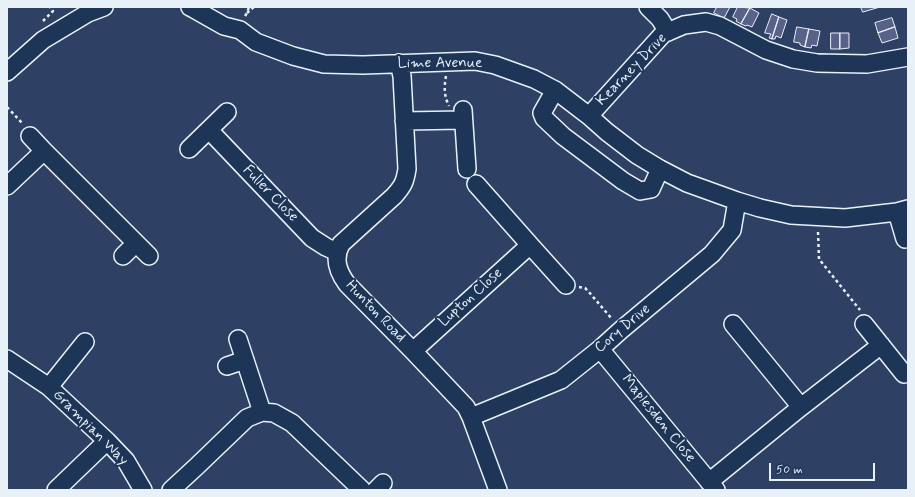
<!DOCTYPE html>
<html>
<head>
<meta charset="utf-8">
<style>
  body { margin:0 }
  #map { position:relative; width:915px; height:497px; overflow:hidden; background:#2e4165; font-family:Mynerve,sans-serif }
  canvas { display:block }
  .frame { position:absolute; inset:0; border:8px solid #e8f1f8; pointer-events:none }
  .scale { position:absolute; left:769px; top:463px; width:106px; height:18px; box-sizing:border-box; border:2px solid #e8f1f8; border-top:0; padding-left:5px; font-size:12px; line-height:14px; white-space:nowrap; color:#e8f1f8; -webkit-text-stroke:3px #1d3557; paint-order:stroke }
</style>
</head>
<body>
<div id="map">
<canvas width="915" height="497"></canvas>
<div class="frame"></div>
<div class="scale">50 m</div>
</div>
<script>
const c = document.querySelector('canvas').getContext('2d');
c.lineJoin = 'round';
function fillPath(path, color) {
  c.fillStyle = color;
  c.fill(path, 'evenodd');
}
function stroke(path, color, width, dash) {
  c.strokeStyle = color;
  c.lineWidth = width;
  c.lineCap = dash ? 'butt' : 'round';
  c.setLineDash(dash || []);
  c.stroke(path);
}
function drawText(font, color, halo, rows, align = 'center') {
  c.font = font + ' Mynerve,sans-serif';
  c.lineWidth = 4;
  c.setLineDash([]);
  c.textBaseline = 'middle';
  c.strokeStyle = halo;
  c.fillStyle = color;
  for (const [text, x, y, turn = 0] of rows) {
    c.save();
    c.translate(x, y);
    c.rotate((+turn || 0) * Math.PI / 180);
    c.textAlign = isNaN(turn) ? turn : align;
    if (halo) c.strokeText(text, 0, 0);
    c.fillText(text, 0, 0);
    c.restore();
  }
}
const building = new Path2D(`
  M717,7H730L724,18L714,13Z
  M738,7L750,8L741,24L736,21L737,19L733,17Z
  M861,7H880L863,12Z
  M750,8L759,13L752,27L747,25L746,26L741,24Z
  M772,14L779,17L772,39L769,38L771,34L765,33Z
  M779,17L787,20L781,38L776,36L775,39H772Z
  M892,18L895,27L878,33L875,23Z
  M797,27L809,29L805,47L800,45V43L794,42Z
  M895,27L898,38L882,43L878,33Z
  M809,29L820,31L817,46L812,45L811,48L805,47Z
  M831,33H840V49H831Z
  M840,33H849V48L840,49Z`);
const path = new Path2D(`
  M247,13L254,7
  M245,16L247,13L249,7
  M43,21L53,11L50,7
  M446,76C444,87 444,96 449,106
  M7,107L23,124
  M818,232L819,259L860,310
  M579,287L585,288L588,291L612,319`);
const minor = new Path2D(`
  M190,7L194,9L224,26L240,30L256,42L293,56L324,64L363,65L475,61L495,65L534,79L555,90L589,116L607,132L637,155L660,169L687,183L737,201L760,208L791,215L845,218L897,212L908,209
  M648,7L660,19L668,32
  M399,63L402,76L407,169C405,182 403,186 394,196L341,244C333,259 338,272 347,284L413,351L466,407L471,417L498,490
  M7,72L43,40L88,13L104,7
  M555,90L542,113L544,118L563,136L623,181L640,191L651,189L660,169
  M463,110L467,169
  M589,116L663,34L684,25L706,22L720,26L766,50L793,59L817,63L867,64L908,57
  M404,121L463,120
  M209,130L312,238L326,247L337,252
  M30,136L44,151
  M189,149L227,112
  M7,186L44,151L149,256
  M897,212L905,239
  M530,245L566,285
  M123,256L136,243
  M733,324L801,407
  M864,324L904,374
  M238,339L262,412
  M600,349L716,490
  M413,351L530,245L476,184
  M7,359L49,387L107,441L126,461L143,490
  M227,366L245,360
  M49,387L85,342
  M471,417L561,380L600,349L621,330L712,254L732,230L737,201
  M709,482L801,407L881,345
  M56,490L107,441
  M171,490L196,467L247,418L262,412L274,413L292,423L362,490
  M376,490L383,483`);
const streetNames = [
  ["Lime Avenue",440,64],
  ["Kearney Drive",632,70,-46],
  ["Fuller Close",270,194,46],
  ["Lupton Close",471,298,-42],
  ["Hunton Road",375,312,46],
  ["Cory Drive",623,329,-40],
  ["Maplesden Close",658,419,51],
  ["Grampian Way",90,428,45]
];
fillPath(building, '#586187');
stroke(building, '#e8f1f8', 1);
stroke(minor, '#e8f1f8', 20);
stroke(path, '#e8f1f8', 2.5, [3, 3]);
stroke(minor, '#1d3557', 17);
drawText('15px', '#e8f1f8', '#1d3557', streetNames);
</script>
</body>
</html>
